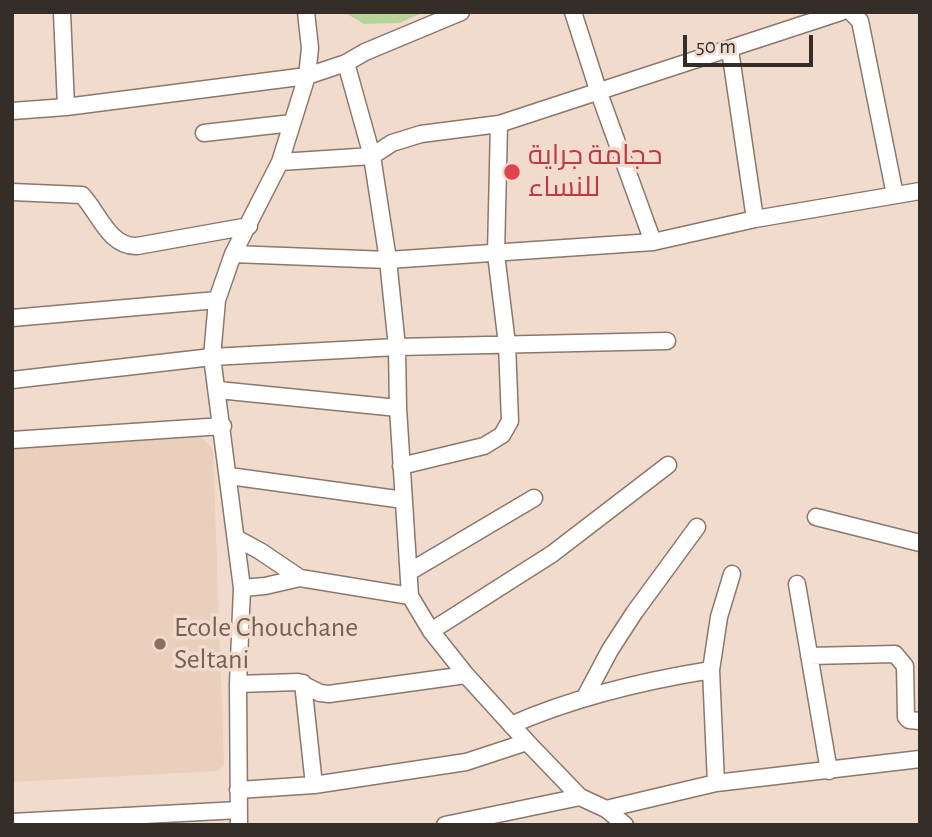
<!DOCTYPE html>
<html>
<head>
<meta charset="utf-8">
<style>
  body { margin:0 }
  #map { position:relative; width:932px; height:837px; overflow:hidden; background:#f1dbcd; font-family:"Alegreya Sans",sans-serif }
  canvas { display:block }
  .frame { position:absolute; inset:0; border:14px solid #352d28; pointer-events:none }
  .scale { position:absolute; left:683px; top:35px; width:130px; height:32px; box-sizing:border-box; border:4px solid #352d28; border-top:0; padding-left:9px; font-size:21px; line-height:24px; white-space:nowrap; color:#352d28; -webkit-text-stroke:5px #f1dbcd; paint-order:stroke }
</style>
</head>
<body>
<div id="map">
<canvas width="932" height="837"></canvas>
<div class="frame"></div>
<div class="scale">50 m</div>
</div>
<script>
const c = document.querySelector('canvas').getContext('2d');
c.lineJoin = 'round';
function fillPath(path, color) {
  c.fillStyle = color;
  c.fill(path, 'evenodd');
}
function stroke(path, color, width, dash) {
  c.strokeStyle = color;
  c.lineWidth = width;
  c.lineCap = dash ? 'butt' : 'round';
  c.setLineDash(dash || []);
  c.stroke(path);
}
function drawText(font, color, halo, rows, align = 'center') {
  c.font = font + ' "Alegreya Sans",Cairo,sans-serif';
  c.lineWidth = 7;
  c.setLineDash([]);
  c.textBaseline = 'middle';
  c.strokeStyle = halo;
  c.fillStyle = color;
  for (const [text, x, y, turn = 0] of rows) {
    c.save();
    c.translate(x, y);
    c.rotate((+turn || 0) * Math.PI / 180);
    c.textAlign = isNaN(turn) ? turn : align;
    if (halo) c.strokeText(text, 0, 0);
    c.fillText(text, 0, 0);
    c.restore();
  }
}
const built = new Path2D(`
  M197,433L213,449L224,766L217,771L12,782V443Z`);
const green = new Path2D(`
  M344,12H424L399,23L364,24Z`);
const minor = new Path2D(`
  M62,12L66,107
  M573,12L599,93L653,242
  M851,12L860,21L895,195
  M730,50L755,219
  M346,63L372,156L388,260L397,347L398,408L410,596L431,631L466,675L527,742L580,797L606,809L625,825
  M12,111L66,107L307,76L346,63L365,52L461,12
  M204,133L292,123
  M280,162L372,156L392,143L421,134L499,124L841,12
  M12,192L82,195C99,213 109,247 137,246L249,226
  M233,254L388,260L653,242L755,219L920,191
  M12,318L217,300
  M12,380L212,357L397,347L667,341
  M218,390L398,408
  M12,440L223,426
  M401,466L484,446L502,435L510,421L507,344L496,254L499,124
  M229,476L404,500
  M816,517L920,543
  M236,538L260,551L300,578
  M409,572L534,498
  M797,584L829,771
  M242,588L265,586L300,578L410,596
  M431,631L552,554L668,465
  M809,656L895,654L905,666L906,717L909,720L920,721
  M303,683L314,785
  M238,684L298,682L320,693L329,694L466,675
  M585,697L610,650L634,613L697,527
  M511,725C575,697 642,681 711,670
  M716,783L711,670L719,617L732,574
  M238,790L314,785L466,762L527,742
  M606,809L716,783L920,759
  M12,822L239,810
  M239,825L238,684L242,588L212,357L217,300L233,254L280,162L307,76L310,48L306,12
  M445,825L580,797`);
const markers = [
  [512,172,9,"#e0444e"],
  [160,644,7,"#8d6e63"]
];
const healthNames = [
  ["حجامة جراية",528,156],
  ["للنساء",528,188]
];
const educationNames = [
  ["Ecole Chouchane",174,628],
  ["Seltani",174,660]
];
fillPath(built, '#eacfbc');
fillPath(green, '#b6d49a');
stroke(minor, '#8b786b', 19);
stroke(minor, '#fff', 16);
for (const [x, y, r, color] of markers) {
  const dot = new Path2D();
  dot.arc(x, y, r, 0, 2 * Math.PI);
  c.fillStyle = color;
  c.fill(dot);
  stroke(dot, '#f1dbcd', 2.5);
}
drawText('28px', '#be3a42', '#f1dbcd', healthNames, 'left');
drawText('28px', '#785e54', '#f1dbcd', educationNames, 'left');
</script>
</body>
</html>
